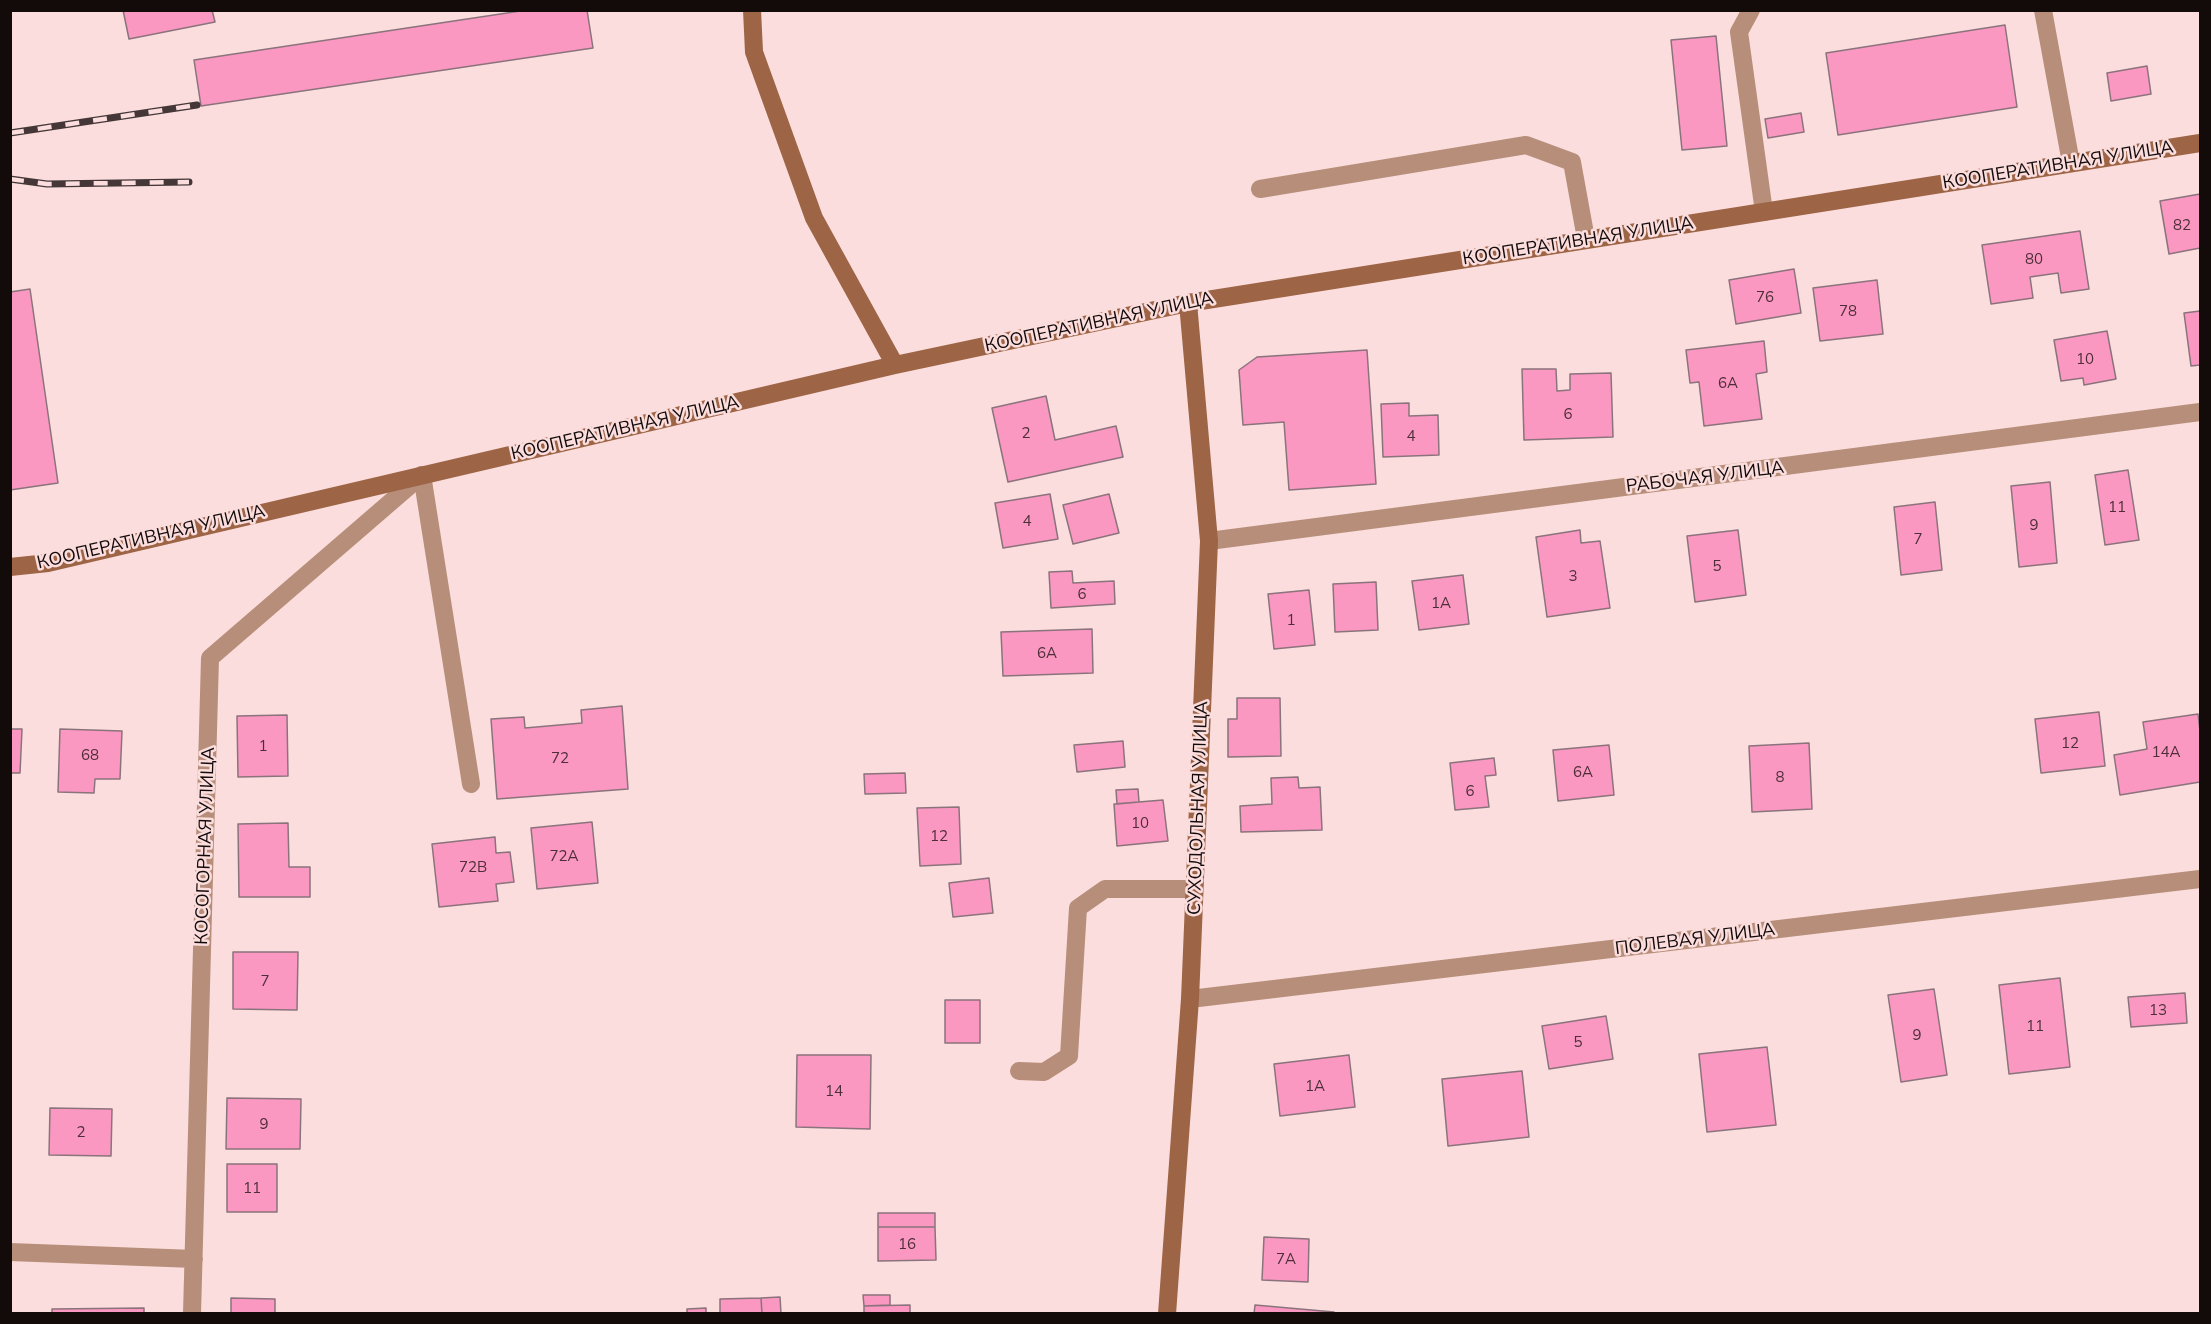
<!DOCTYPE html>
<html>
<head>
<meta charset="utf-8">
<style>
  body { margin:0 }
  #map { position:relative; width:2211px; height:1324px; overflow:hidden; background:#fadddc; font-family:Mulish,sans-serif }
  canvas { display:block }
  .frame { position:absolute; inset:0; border:12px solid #130a0a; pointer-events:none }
</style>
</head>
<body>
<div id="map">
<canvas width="2211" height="1324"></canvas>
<div class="frame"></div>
</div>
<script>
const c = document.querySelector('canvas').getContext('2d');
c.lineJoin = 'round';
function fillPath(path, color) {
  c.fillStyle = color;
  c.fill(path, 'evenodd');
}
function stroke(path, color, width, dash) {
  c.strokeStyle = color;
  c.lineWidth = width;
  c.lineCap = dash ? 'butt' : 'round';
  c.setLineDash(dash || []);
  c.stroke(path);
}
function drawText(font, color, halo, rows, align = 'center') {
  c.font = font + ' Mulish,sans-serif';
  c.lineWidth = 5;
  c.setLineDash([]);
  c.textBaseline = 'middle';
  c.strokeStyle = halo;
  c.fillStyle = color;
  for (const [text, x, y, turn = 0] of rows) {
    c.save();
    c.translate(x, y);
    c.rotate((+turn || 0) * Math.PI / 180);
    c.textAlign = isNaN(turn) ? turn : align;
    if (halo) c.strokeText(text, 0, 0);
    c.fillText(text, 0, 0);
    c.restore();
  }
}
const building = new Path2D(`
  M123,10H212L215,22L129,39Z
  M527,10H587L593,48L201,106L194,60Z
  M2005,25L2017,107L1838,135L1826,53Z
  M1716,36L1727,146L1682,150L1671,40Z
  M2147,66L2151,94L2111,101L2107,73Z
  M1801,113L1804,132L1768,138L1765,119Z
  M2200,194V248L2169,254L2160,201Z
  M2080,231L2089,289L2061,293L2058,273L2030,277L2033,298L1991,304L1982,245Z
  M1794,269L1801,313L1736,324L1729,280Z
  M1877,280L1883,334L1820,341L1813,288Z
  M30,289L58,483L10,490V292Z
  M2200,311V365L2191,366L2184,313Z
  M2107,331L2116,379L2084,385L2083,378L2061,381L2054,340Z
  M1764,341L1767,372L1756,374L1762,419L1704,426L1699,382L1690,383L1686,350Z
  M1367,350L1376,484L1289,490L1284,422L1243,425L1239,370L1257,357Z
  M1522,369H1556L1557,391L1570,390V374L1611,373L1613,437L1524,440Z
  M1046,396L1055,440L1116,426L1123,457L1008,482L992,408Z
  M1409,403V416L1438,415L1439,455L1383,457L1381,404Z
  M2128,470L2139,540L2105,545L2095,475Z
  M2050,482L2057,563L2019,567L2011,486Z
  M1050,494L1058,539L1003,548L995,503Z
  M1109,494L1119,533L1073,544L1063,505Z
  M1935,502L1942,570L1901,575L1894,507Z
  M1580,530L1581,543L1600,541L1610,608L1547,617L1536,537Z
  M1738,530L1746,595L1695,602L1687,536Z
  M1072,571L1073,583L1114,581L1115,604L1051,608L1049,572Z
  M1463,575L1469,624L1419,630L1412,581Z
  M1376,582L1378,630L1335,632L1333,584Z
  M1309,590L1315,645L1274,649L1268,594Z
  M1092,629L1093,673L1003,676L1001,632Z
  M1237,698H1280L1281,756L1228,757V719H1237Z
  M622,706L628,789L497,799L491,719L524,717L525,728L582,723L581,710Z
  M2099,712L2105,766L2041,773L2035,719Z
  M2198,714L2200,731V782L2120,795L2114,755L2147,749L2143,722Z
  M287,715L288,776L238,777L237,716Z
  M10,729H22L20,773H10Z
  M60,729L122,731L120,779H95L94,793L58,792Z
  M1123,741L1125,767L1077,772L1074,745Z
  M1809,743L1812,809L1752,812L1749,746Z
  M1609,745L1614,795L1558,801L1553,750Z
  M1494,758L1496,775L1485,776L1489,807L1455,810L1450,763Z
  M905,773L906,793L865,794L864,774Z
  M1298,777L1299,788L1320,787L1322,830L1241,832L1240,806L1272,804L1271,778Z
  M1138,789L1139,802L1117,804L1116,790Z
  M1163,800L1168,841L1117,846L1114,804Z
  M959,807L961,864L920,866L917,808Z
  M592,822L598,883L537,889L531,828Z
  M288,823L289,867H310V897H239L238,824Z
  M495,837L496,853L510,852L514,882L496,884L498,901L439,907L432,844Z
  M989,878L993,913L953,917L949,883Z
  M233,952H298L297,1010L233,1009Z
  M2060,978L2070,1067L2009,1074L1999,985Z
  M1934,989L1947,1075L1901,1082L1888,995Z
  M2185,993L2187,1023L2131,1027L2128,997Z
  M945,1000H980V1043H945Z
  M1606,1016L1613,1059L1549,1069L1542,1026Z
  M1767,1047L1776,1125L1707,1132L1699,1054Z
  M797,1055H871L870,1129L796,1127Z
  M1349,1055L1355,1107L1280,1116L1274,1064Z
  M1522,1071L1529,1137L1448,1146L1442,1079Z
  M227,1098L301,1099L300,1149H226Z
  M50,1108L112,1109L111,1156L49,1155Z
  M227,1164H277V1212H227Z
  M878,1213H935V1227H878Z
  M878,1227H935L936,1260L878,1261Z
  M1264,1237L1309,1239L1308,1282L1262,1280Z
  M863,1295H890V1305L864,1306Z
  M780,1297L781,1314H762L761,1298Z
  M231,1298L275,1299V1314H231Z
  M761,1298L762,1314H720V1299Z
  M910,1305V1314H864V1306Z
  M1255,1305L1334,1312V1314H1254Z
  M144,1308V1314H52V1309Z
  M706,1308V1314H687V1309Z`);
const lane = new Path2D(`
  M1751,10L1739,32L1764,212
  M2043,10L2071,163
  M1260,189L1526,145L1572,162L1586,239
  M422,475L471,784
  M1019,1071L1044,1072L1069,1056L1078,908L1105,889H1194`);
const street = new Path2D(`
  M1209,541L2200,412
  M1190,999L2200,879
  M10,1252L194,1259
  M192,1314L210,658L422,475`);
const secondary = new Path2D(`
  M752,10L754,52L814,218L895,365
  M10,567L48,563L895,365L1188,303L2200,143
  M1167,1314L1190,999L1209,541L1188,303`);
const rail = new Path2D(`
  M10,133L197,105
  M10,179L47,184L189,182`);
const numberNames = [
  ["82",2182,225],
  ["80",2034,259],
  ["76",1765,297],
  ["78",1848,311],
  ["10",2085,359],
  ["6А",1728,383],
  ["6",1568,414],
  ["2",1026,433],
  ["4",1411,436],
  ["11",2117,507],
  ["4",1027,521],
  ["9",2034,525],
  ["7",1918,539],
  ["5",1717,566],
  ["3",1573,576],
  ["6",1082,594],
  ["1А",1441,603],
  ["1",1291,620],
  ["6А",1047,653],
  ["12",2070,743],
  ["1",263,746],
  ["14А",2166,752],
  ["68",90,755],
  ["72",560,758],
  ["6А",1583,772],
  ["8",1780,777],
  ["6",1470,791],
  ["10",1140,823],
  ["12",939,836],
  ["72А",564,856],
  ["72В",473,867],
  ["7",265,981],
  ["13",2158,1010],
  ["11",2035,1026],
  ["9",1917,1035],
  ["5",1578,1042],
  ["1А",1315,1086],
  ["14",834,1091],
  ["9",264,1124],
  ["2",81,1132],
  ["11",252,1188],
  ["16",907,1244],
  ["7А",1286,1259]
];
const streetNames = [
  ["КООПЕРАТИВНАЯ УЛИЦА",2058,165,-9],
  ["КООПЕРАТИВНАЯ УЛИЦА",1578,241,-9],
  ["КООПЕРАТИВНАЯ УЛИЦА",1099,322,-12],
  ["КООПЕРАТИВНАЯ УЛИЦА",625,428,-13],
  ["РАБОЧАЯ УЛИЦА",1705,477,-7],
  ["КООПЕРАТИВНАЯ УЛИЦА",151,537,-13],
  ["СУХОДОЛЬНАЯ УЛИЦА",1198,808,-88],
  ["КОСОГОРНАЯ УЛИЦА",205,846,-88],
  ["ПОЛЕВАЯ УЛИЦА",1695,939,-7]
];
fillPath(building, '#fa98c2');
stroke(building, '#8b737c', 1.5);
stroke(lane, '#b68e7a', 18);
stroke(street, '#b68e7a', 18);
stroke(secondary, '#9d6446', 18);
stroke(rail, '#453737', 7);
stroke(rail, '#fadddc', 4.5, [14]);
drawText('15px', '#4d2e38', null, numberNames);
drawText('18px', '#130a0a', '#fadddc', streetNames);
</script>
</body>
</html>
